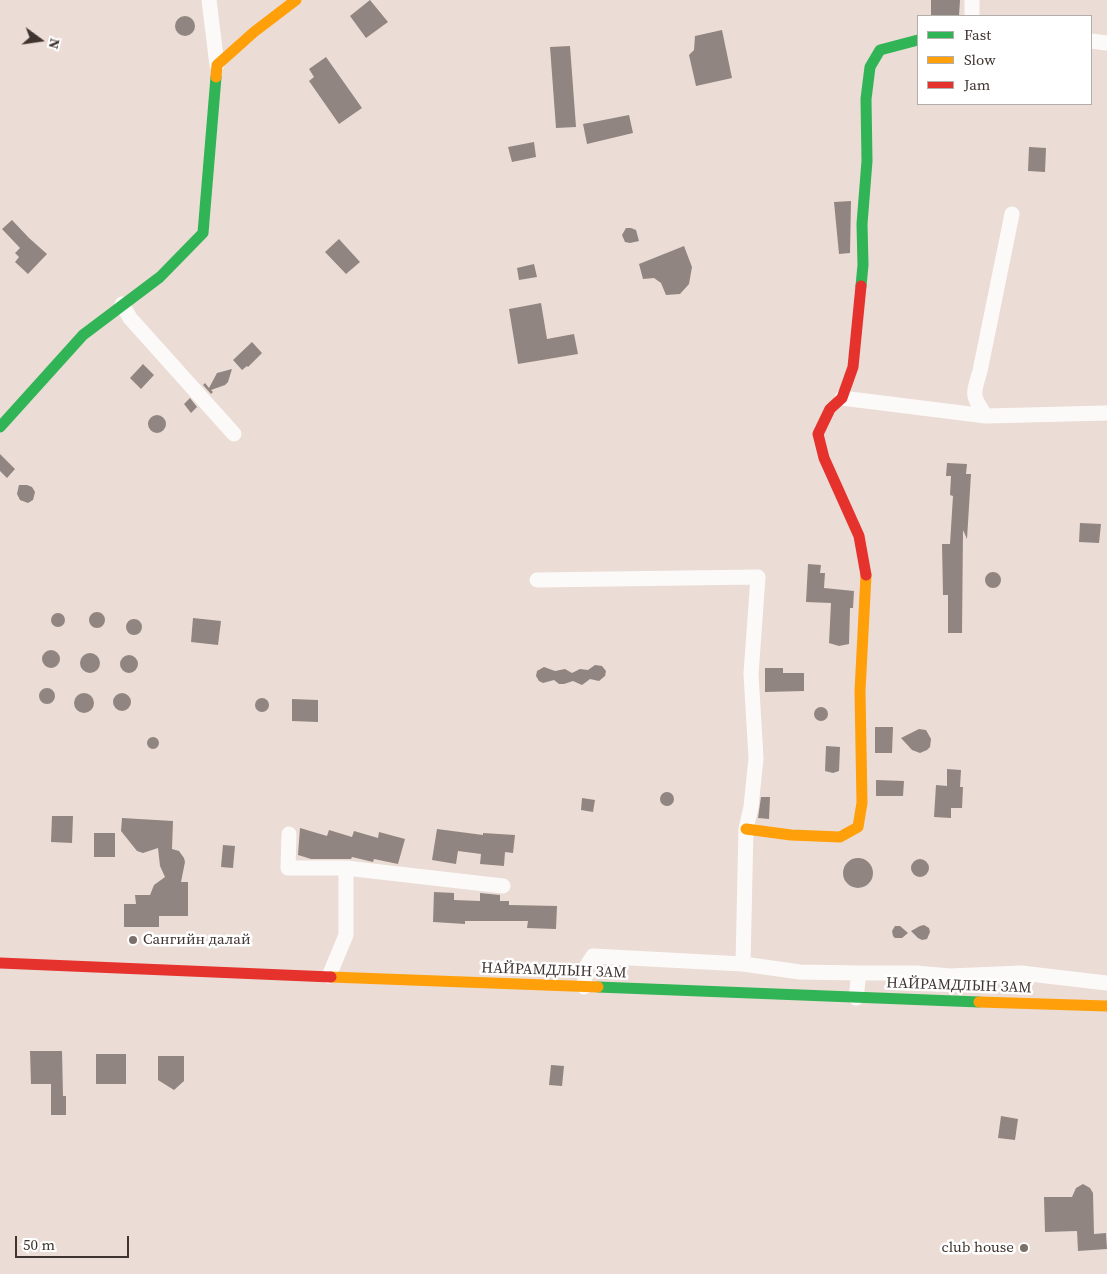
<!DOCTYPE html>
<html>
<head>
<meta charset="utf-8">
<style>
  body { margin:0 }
  #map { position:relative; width:1107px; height:1274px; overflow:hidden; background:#ebdcd5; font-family:"Source Serif 4",serif }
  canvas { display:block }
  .legend { position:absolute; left:917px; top:15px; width:175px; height:90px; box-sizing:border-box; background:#fff; border:1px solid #b2aeac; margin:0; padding:6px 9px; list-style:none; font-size:15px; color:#3f342f }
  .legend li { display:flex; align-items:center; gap:10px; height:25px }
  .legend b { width:25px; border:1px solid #b2aeac }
  .north { position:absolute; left:15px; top:15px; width:50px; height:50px; -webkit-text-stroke:4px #fff; paint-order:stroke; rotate:104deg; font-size:14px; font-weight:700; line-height:20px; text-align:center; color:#3f342f }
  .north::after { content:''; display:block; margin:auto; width:18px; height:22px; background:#3f342f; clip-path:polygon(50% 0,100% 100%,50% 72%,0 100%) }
  .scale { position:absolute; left:15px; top:1236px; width:114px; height:22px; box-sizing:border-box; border:2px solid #3f342f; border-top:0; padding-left:6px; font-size:15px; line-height:18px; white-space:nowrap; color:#3f342f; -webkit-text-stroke:4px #fff; paint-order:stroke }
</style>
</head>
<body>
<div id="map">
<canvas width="1107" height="1274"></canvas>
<ul class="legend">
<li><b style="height:6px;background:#30b455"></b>Fast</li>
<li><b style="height:6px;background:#ff9f0a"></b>Slow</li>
<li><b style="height:6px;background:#e5322d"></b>Jam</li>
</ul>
<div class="north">N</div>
<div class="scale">50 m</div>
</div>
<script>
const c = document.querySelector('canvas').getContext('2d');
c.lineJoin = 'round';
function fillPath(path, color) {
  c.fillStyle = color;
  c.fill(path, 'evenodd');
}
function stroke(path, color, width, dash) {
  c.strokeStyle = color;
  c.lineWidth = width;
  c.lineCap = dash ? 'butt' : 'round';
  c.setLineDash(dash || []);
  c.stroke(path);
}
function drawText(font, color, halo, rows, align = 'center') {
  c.font = font + ' "Source Serif 4",serif';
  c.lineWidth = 5;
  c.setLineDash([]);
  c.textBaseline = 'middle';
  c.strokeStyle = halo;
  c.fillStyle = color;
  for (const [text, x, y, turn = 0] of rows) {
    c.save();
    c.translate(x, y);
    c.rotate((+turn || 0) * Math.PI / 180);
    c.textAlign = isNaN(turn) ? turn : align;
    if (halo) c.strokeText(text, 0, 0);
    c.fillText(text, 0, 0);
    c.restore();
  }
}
const building = new Path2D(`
  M370,0L388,22L366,38L350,16Z
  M931,0H960L959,16H931Z
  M175 26a10 10 0 1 1 20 0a10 10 0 1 1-20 0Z
  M722,30L732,78L696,86L689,55L694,50L695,36Z
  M570,46L576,127L556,128L550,47Z
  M326,57L362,108L339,124L309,81L314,77L309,69Z
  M629,115L633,133L587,144L583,124Z
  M534,142L536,157L512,162L508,147Z
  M1029,147L1046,148L1045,172L1028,171Z
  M851,201L850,253L839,254L834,202Z
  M12,220L29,238L47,254L28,274L15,262L19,257L15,253L20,248L2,229Z
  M626,228H631L636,230L639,241L630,243L625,242L622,235Z
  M339,239L360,262L346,274L325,252Z
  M684,246L692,267L689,284L680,294L666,295L661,283L654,278L643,279L639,264Z
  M534,264L537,277L519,280L517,268Z
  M541,303L547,339L574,334L578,354L518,364L509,309Z
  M252,342L262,353L248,367L247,366L242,370L233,360Z
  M143,364L154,375L141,389L130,378Z
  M232,369L228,382L225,385L211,390L213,392L211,394L203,385L205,383L209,388L217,373Z
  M190,398L197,407L191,413L184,404Z
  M148 424a9 9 0 1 1 18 0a9 9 0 1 1-18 0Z
  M0,454L15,469L7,478L0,471Z
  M947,463L967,464L966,474H971L967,539L963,530L962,633H948V595H943L942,544H950L953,496L950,495L951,476H946Z
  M19,485H27L32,487L35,492L33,500L28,503L20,500L17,494Z
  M1080,523L1101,524L1099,543L1079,542Z
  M808,564L821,565L820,573H825L824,588L854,591L853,608H850L849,644L839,646L829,643L831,603L806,602Z
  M985 580a8 8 0 1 1 16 0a8 8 0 1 1-16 0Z
  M89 620a8 8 0 1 1 16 0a8 8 0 1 1-16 0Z
  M51 620a7 7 0 1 1 14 0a7 7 0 1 1-14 0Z
  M193,618L221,621L218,645L191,642Z
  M126 627a8 8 0 1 1 16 0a8 8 0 1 1-16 0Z
  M42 659a9 9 0 1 1 18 0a9 9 0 1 1-18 0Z
  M80 663a10 10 0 1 1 20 0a10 10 0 1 1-20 0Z
  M120 664a9 9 0 1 1 18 0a9 9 0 1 1-18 0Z
  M595,665L602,666L606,671L605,676L599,681L590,679L582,685L573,681L564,684H559L554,680L543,683L539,681L536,676L537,671L544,667L555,671L565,669L572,673L580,669L588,670Z
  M765,668H783V673H804V691L765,692Z
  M39 696a8 8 0 1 1 16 0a8 8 0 1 1-16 0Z
  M113 702a9 9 0 1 1 18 0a9 9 0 1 1-18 0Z
  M74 703a10 10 0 1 1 20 0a10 10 0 1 1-20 0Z
  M255 705a7 7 0 1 1 14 0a7 7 0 1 1-14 0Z
  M292,699L318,700V722L292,721Z
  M814 714a7 7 0 1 1 14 0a7 7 0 1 1-14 0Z
  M875,727H893L892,753H875Z
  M919,729L926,730L931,739L930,747L927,750L920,753L912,750L901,738Z
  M147 743a6 6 0 1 1 12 0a6 6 0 1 1-12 0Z
  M826,746L840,747L839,771L833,773L825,771Z
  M947,769L961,770L960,787H963L962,808H951V818L934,817L936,785L947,786Z
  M876,780L904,781L903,796H876Z
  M660 799a7 7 0 1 1 14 0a7 7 0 1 1-14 0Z
  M761,797H770L769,819L758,818Z
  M582,798L595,800L593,812L581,810Z
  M52,816H73L72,843L51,842Z
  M122,818L173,821L172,849L179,851L184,858L185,862L181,882H188V916H159V927H124V904H136L135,895H150L154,885L165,877L160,866L158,848L143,853L137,851L121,831Z
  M300,828L327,836L329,830L352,837L354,831L378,838L379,832L405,839L398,864L374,859L373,862L352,857L351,859H311L298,855Z
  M437,829L483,835V833L515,835L513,853L505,852L504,866L480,864L481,854L458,851L456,864L432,860Z
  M94,833H115V857H94Z
  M223,845L235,846L233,868L221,867Z
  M843 873a15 15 0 1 1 30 0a15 15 0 1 1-30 0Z
  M911 868a9 9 0 1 1 18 0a9 9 0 1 1-18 0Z
  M434,892L454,893V900L480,901V893L500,895V901H509V905L557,906L556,929L527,928L528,921H465V924L433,922Z
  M924,925L929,928L930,932L927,939L922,940L918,938L911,931L920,926Z
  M895,926H900L908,933L902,938H895L893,936L892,931Z
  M30,1051H62L63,1096H66V1115H51V1084H31Z
  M96,1054H126V1084H96Z
  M158,1056H184V1081L174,1090L158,1080Z
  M551,1065L564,1066L562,1086L549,1085Z
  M1001,1116L1018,1119L1015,1140L998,1138Z
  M1083,1184L1090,1188L1093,1193L1094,1234L1106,1233L1107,1249L1078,1251L1077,1231L1045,1232L1044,1197H1072L1076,1188Z`);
const street = new Path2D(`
  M209,0L217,65
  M972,16V0
  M1091,41L1107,43
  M122,304L130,318L234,434
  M842,398L986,416L1107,413
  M986,416C971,395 973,395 980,371L1012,214
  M537,580L758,577L751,674L756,758L751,807L746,829L743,964
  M289,834L288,868H346L503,886
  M859,973H916L950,976L1021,973L1107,983
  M329,976L346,935V868
  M584,987L586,967L593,956L743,964L800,972L859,973L856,998`);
const fast = new Path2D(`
  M861,286L863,265L862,224L867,161L866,99L870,67L880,50L918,40
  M0,427L83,335L160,277L203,233L216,77
  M598,987L979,1002`);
const slow = new Path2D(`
  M216,77L217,65L254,32L296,0
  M746,829L791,835L840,837L858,827L862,803L860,691L866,575
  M331,977L598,987
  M979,1002L1107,1006`);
const jam = new Path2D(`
  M861,286L853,367L842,398L830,409L818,434L824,458L859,536L866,575
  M0,963L331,977`);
const markers = [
  [133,940,5,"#7b6f69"],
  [1024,1248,5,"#7b6f69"]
];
const poiNames = [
  ["Сангийн далай",143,940],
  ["club house",1014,1248,"right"]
];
const streetNames = [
  ["НАЙРАМДЛЫН ЗАМ",554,971,2],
  ["НАЙРАМДЛЫН ЗАМ",959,986,2]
];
fillPath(building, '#918581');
stroke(street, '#fcfaf9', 15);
stroke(fast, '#30b455', 11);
stroke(slow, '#ff9f0a', 11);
stroke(jam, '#e5322d', 11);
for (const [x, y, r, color] of markers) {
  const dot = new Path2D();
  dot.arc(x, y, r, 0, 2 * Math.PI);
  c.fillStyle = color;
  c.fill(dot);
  stroke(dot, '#fff', 2);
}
drawText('15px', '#3f342f', '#fff', poiNames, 'left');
drawText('15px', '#3f342f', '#fff', streetNames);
</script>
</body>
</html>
